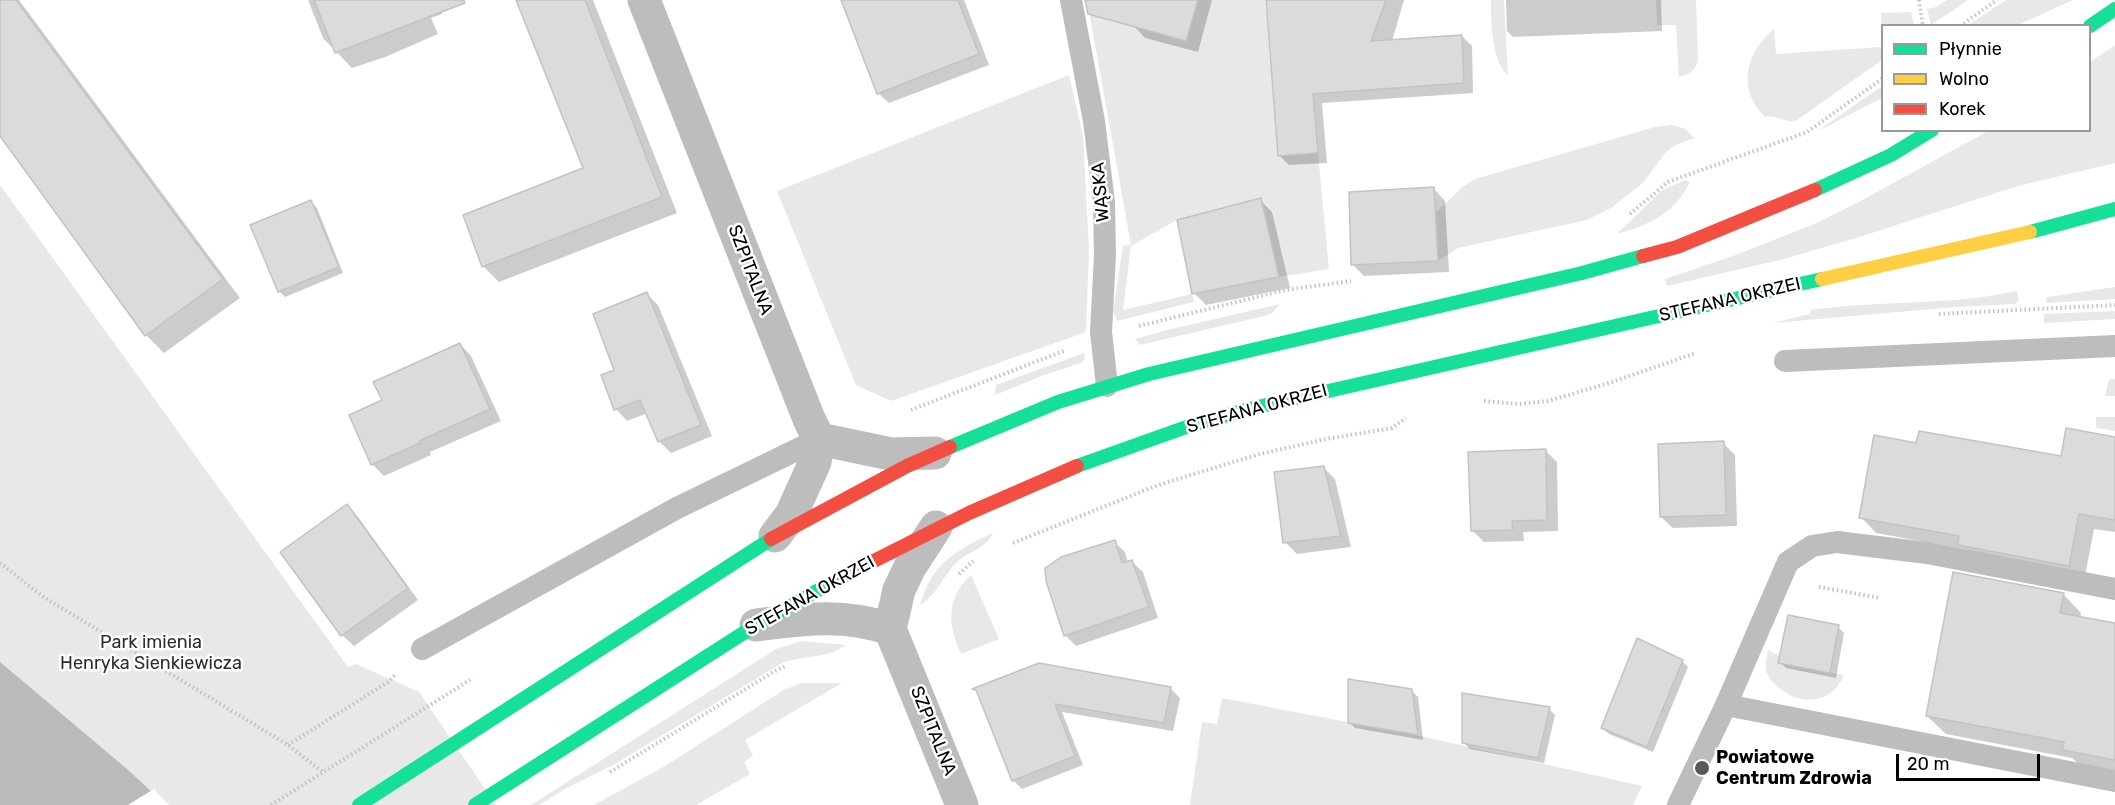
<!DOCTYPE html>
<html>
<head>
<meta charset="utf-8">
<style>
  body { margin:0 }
  #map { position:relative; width:2115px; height:805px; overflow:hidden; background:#fff; font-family:Rubik,sans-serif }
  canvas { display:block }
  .legend { position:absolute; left:1881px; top:24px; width:210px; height:108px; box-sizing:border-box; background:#fff; border:2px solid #999; margin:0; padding:8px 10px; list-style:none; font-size:18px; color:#000 }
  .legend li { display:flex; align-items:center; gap:12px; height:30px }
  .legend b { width:30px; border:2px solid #999 }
  .scale { position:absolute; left:1896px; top:754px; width:144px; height:27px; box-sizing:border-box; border:3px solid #000; border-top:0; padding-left:8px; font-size:18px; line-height:21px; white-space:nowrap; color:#000; -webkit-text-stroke:4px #fff; paint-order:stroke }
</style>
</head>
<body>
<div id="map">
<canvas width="2115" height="805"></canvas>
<ul class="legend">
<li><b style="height:8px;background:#16e098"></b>Płynnie</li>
<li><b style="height:8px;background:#ffcf43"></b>Wolno</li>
<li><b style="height:8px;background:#f24e42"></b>Korek</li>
</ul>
<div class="scale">20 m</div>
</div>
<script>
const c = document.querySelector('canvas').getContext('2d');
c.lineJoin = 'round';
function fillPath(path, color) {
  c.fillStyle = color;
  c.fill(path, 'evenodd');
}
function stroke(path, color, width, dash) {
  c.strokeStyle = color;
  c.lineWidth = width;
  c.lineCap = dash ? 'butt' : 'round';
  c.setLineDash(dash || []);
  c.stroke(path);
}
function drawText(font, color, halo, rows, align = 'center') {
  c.font = font + ' Rubik,sans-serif';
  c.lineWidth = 5;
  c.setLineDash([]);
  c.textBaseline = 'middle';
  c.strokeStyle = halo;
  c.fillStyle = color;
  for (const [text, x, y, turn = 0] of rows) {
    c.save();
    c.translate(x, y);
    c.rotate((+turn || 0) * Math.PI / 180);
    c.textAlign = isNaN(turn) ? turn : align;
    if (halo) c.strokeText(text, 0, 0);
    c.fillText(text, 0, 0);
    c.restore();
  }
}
const green = new Path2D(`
  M1087,0H1139L1132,26L1186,41L1198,0H1265L1278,156L1318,153L1329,269L1279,277L1260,199L1177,220L1131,246L1123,310L1192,294L1194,302L1117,321L1113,311L1123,246L1131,245Z
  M1491,0H1504L1508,75C1491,61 1491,21 1491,0Z
  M1656,0H1696L1698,60C1695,71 1690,74 1679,77L1676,25H1657Z
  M1947,0H1968L1931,25L1927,9L1936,7Z
  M2006,0H2073L2018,25H1968Z
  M1911,12L1914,25L1882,26V60L1797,120C1785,124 1777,114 1765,117C1737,90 1745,53 1774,29L1776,54L1881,47V13Z
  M2115,45V163L2018,186L1856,238L1784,259L1667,286L1665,279L1733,256L1817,223L1857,203L1988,131L2090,130V62Z
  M1069,75L1083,136L1089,249L1086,332L891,401L856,385L777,191Z
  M1882,86V98L1816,132Z
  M1672,125L1686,129L1694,138L1676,145L1666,152L1643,183L1611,208L1587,220L1458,248L1438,261L1436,212L1465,185L1475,179L1655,127Z
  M1685,180L1690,182C1675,213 1649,225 1617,234L1661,191Z
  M0,185L348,667L356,664L419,692L496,805H0Z
  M2115,287V299L2046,303L2047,297Z
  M2017,291L2019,301L2015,304L1955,307L1773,323L1810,314L1811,310C1879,300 1949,306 2017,291Z
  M1280,304L1272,313L1264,316L1140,345L1135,339L1167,330Z
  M2115,311V319L2044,323V314Z
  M1084,353L1085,359L1081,363L1044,375L995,395L996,385Z
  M2109,379H2115V396H2105Z
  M2096,417H2115V431L2096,428Z
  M993,533C987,548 969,551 957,562C943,576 937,595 920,605C932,563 956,550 993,533Z
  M971,575L999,639L961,654C948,625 945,599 971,575Z
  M802,641L846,645C824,660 806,654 782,663L615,764L567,788L539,805H531L776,649Z
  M1768,650L1779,656V663L1844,675C1833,702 1804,707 1782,690C1777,686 1769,680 1767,673C1764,666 1767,657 1768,650Z
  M801,683H842L745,740L753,756L744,762L750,774L696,805H594L665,766L782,691Z
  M1222,698L1425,737L1642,786L1633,805H1190L1202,722L1217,724Z`);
const water = new Path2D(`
  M0,662L127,769L166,805H0Z`);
const pier = new Path2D(`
  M154,789L169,805H128Z`);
const shadow = new Path2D(`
  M0,0H19L240,298L164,353L146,335L0,135Z
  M308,0H436L442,14L431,18L438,34L385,57L352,68L323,38Z
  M518,0H593L677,213L499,282L483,266L585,168Z
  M846,0H964L989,65L889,103L878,93Z
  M1141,0H1212L1198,52L1145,38L1134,26Z
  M1267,0H1404L1392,41L1462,36L1472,46L1473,93L1322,103L1327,163L1289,165L1279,155Z
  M1506,0H1661L1662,31L1513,37L1507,31Z
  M1434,189L1445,201L1449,272L1364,276L1352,264Z
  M1260,200L1272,212L1290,288L1206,305L1194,293Z
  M311,202L317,208L343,273L285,297L279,291Z
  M646,293L658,305L712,436L671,453L659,441L648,413L627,421L616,409L603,376L616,371Z
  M460,344L471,356L501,421L430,452L431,455L384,476L372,464L384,401Z
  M2115,438V532L2094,529L2084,581L1964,549L1876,533L1861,517L1917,445L2063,458Z
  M1723,443L1735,455L1737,526L1673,528L1661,517Z
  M1545,450L1557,462L1558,531L1523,532L1524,541L1484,542L1472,530Z
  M1323,467L1335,479L1351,547L1297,554L1285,542Z
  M347,506L358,517L418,600L354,646L342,635Z
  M1114,542L1125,552L1128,563L1132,562L1143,572L1158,618L1076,646L1065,635Z
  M2063,594L2081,613L2080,618L2115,625V774L2083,768L2072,758L1946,734L1927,716Z
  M1838,627L1844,633L1836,678L1786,668L1780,662Z
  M1682,661L1688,667L1653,752L1609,734L1603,728Z
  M974,689H1171L1180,698L1173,731L1062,712L1083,765L1022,789L1013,780L980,695Z
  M1412,691L1418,697L1423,740L1355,728L1349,722Z
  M1549,709L1555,715L1544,763L1470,749L1464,743Z`);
const building = new Path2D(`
  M0,0H16L223,279L145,336L0,136Z
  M314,0H464L465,3L335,53Z
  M516,0H585L662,197L482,267L463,215L583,168Z
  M841,0H958L979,54L877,94Z
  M1085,0H1198L1186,41L1088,14Z
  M1266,0H1386L1371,41L1462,35L1464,83L1313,94L1318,153L1278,156Z
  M1434,187L1438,261L1351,265L1349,192Z
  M1261,198L1279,277L1192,294L1177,220Z
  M311,200L339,267L278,292L250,225Z
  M647,292L701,425L658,442L640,400L614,410L601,375L614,370L593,314Z
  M460,343L490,409L419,441L420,443L371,465L349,415L382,400L373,382Z
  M2066,428L2115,437V520L2079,514L2069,566L1958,545L1959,536L1859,518L1874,435L1916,443L1919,431L2061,456Z
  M1724,441L1726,515L1660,517L1658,444Z
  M1546,449L1547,520L1512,521L1513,530L1471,531L1468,452Z
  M1324,466L1341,536L1283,543L1274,472Z
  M347,504L408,588L341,636L280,552Z
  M1115,540L1122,563L1132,560L1149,607L1064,636L1046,581L1045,568L1061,557Z
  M1953,572L2064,593L2060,613L2115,623V760L2062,750L2064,742L1926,716Z
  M1788,615L1839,625L1830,673L1778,663Z
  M1637,638L1683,660L1647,747L1601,728Z
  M1039,663L1171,687L1164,723L1055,704L1075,756L1012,781L976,690L972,689Z
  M1348,679L1412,689L1418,735L1348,723Z
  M1462,693L1550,707L1538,758L1462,743Z`);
const path = new Path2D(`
  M1919,0L1923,26
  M1960,26L1997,0
  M1630,214L1668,182L1807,132L1882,79
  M1939,314L2115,305
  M1139,326L1285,290L1351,281
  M1484,401L1519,404L1548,401L1609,383L1696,353
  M911,410L1066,350
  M1013,543L1153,487L1184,477L1260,454L1326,439L1392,428L1406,418
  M0,563L42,596L288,745L324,773
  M959,574L973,561
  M1819,587L1880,598
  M288,745L388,682L395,675
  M610,772L775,671L786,666
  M271,805L473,678`);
const lane = new Path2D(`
  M1071,0L1094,121L1104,202L1105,255L1101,332L1107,386
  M1785,361L2115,346
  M422,649L677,508L819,439
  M1726,705L1788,562L1812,546L1837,542L1927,553L2115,589
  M1678,805L1726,705L2115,781`);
const street = new Path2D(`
  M644,0L809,419L819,439L815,462L791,515L775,536
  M819,439L891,454L935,453
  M936,527L910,567L899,590L890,629L962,805
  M756,625C804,619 843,613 890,629`);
const fast = new Path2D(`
  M2090,26L2115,9
  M1815,190L1891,155L1932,130
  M2030,232L2115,209
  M950,447L1058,402L1149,374L1582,273L1643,256
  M1077,466L1192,425L1249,409L1822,279
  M359,805L771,539
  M475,805L756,625L838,579`);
const slow = new Path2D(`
  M1822,279L2030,232`);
const jam = new Path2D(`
  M1643,256L1677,247L1815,190
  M771,539L907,466L950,447
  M838,579L969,513L1077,466`);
const markers = [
  [1702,768,8,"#595959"]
];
const streetNames = [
  ["WĄSKA",1101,192,-95],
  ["SZPITALNA",750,270,69],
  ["STEFANA OKRZEI",1730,300,-13],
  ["STEFANA OKRZEI",1257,409,-15],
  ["STEFANA OKRZEI",810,596,-29],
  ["SZPITALNA",933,731,68]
];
const parkNames = [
  ["Park imienia",151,643],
  ["Henryka Sienkiewicza",151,664]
];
const poiNames = [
  ["Powiatowe",1716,758],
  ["Centrum Zdrowia",1716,779]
];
fillPath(green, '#e8e8e8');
fillPath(water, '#bababa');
fillPath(pier, '#fff');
fillPath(shadow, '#0003');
fillPath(building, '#dbdbdb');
stroke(building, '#c3c3c3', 1.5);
stroke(path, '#c2c2c2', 4, [1.5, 3]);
stroke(lane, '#bdbdbd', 22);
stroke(street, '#bdbdbd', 33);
stroke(fast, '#16e098', 14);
stroke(slow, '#ffcf43', 14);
stroke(jam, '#f24e42', 14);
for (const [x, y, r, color] of markers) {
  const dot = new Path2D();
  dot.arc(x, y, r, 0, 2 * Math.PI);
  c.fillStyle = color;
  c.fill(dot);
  stroke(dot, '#fff', 2);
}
drawText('18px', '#000', '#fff', streetNames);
drawText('18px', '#2c2c2c', '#fff', parkNames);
drawText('bold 18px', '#000', '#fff', poiNames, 'left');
</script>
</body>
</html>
